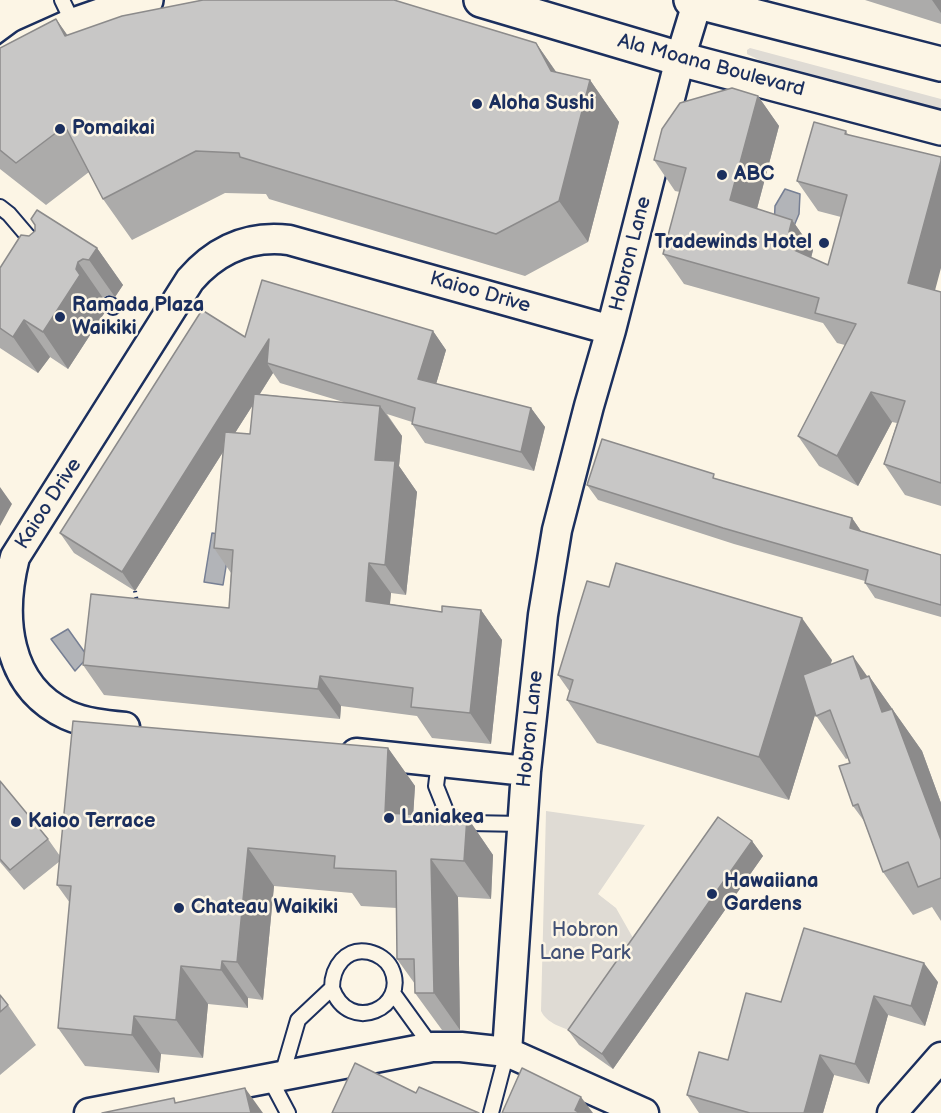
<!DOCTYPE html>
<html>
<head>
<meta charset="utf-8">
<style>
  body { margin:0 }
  canvas { display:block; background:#fcf5e5 }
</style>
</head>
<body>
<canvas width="941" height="1113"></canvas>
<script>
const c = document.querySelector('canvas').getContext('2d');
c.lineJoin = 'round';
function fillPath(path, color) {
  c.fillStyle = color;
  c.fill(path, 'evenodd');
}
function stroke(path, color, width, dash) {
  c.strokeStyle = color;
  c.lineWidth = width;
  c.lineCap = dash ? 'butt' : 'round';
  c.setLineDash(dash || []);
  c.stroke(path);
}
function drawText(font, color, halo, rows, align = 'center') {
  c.font = font + ' "Balsamiq Sans",sans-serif';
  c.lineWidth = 5;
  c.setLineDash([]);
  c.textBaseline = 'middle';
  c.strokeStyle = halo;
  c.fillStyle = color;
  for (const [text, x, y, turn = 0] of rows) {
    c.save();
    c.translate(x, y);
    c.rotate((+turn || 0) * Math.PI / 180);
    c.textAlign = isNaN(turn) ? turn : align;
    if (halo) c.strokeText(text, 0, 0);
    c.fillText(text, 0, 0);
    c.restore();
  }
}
const green = new Path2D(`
  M750,48L941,99V109L759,60L747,54V50Z
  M546,811L645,825L598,894L616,908L637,945L575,1033C563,1027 547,1024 541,1011Z`);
const water = new Path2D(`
  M785,189L800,194L799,214L791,233L774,228L775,206Z
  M212,533L231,536L223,585L204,582Z
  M68,629L88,657L75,671L51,639Z`);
const path = new Path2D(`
  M135,591L137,602`);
const service = new Path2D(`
  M62,0L74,25
  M0,207L9,214L38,248
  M110,304L113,307
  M439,762L436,786L448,816L469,823L522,824
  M393,993L432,1047
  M282,1075L298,1020L332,988C332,967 346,947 369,952C378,954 387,960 391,968C410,1007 349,1036 332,988
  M270,1079L288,1113
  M491,1113L507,1052`);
const minor = new Path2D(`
  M125,727C105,725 85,723 67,715C5,686 0,616 15,557L190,280C216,250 248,235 289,240L611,330
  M356,753L526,771
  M507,1052L526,771L543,615L557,530L589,406L611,330L680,59L698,0
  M89,1113L432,1047H461L507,1052L644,1113
  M892,1113L941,1057`);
const secondary = new Path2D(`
  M481,0L680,59L941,128
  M691,0L941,64
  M0,66L27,46L74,25L146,0`);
const wall = new Path2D(`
  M865,0H941V24Z
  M56,19L67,35L536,43L557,73L590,80L619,122L588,242L525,276L269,199L266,194L225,193L132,240L103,199L89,172L46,205L0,169V48Z
  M758,96L779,126L757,209L792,220L813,250L811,258L828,265L841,217L818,211L797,181L846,131L935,291L941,292V506L905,495L884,464L897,423L892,422L858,486L819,466L798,436L845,345L837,343L823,323L684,284L663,254L680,192L675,191L654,160Z
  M97,248L123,285L115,297L108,295L103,298L101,306L105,312L68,369L50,357L38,373L0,348V268Z
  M433,331L446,350L436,384L531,408L545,427L534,471L425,443L412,424V422L387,414L402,436L399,466L417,492L406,595L391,593L390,604L442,612L481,610L502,640L491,744L432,738L417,716L341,706L340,719L104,695L83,665L229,608L231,573L214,548L223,452L135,591L74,553L60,533L245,337ZM273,373L280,383L347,403L260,394ZM253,405L250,434L235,433L240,425Z
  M719,480L852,518L861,531L941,555V617L875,598L865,583V581L734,544L598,500L587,485Z
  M832,660L830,664L867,677L869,676L922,751L941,803V921L932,907L913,915L883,872L864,821L853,806L850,763L848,758L846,759L815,714L789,800L597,743L567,700L570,692L558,675Z
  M388,748L415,786L413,815L467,817L493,855L491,899L458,897L460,1030H442L415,993V984L397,959V908L361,906L352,893L274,886L263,1000L248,998V1008L208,1004L203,1058L161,1054L159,1073L85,1066L58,1028L70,903L57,885L60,861L24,890L0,862V781L48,839L60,856Z
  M752,841L763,856L613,1069L579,1045L568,1030Z
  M938,982L925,1026L888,1015L869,1084L834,1075L823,1113H699L687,1095L728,1060L781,1002Z
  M0,995L8,1005L36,1045L0,1075Z`);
const shadedWall = new Path2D(`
  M932,0H941V13Z
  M56,19L85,60L65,36Z
  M536,43L565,85L551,71Z
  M590,80L619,122L588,242L559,201Z
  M758,96L779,126L751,231L730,200Z
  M941,161V268L929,313L908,283Z
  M792,220L813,250L811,258L792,249L789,232Z
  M97,248L123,285L115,297L89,260Z
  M78,262L103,298L101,306L105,312L68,369L43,332L76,269Z
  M24,320L50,357L38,373L13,337Z
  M433,331L446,350L432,398L418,379Z
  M269,339L267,363L273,373L135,591L122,572Z
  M871,392L892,422L858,486L837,456Z
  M380,406L402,436L399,466L417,492L406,595L385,565L375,460Z
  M531,408L545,427L534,471L521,452Z
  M0,487L12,504L0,526Z
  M852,518L863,534L850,528Z
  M369,563L391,593L387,631L366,601Z
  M481,610L502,640L491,744L470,713Z
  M802,618L832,660L789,800L759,757Z
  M853,656L872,683L869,676L922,751L941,803V840L882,712L861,679Z
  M320,676L341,706L340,719L318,689Z
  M388,748L415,786L411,851L385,813Z
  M467,817L493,855L491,899L464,861Z
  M752,841L763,856L613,1069L602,1054Z
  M248,848L274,886L263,1000L237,962Z
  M431,859L458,897L460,1030L434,993Z
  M222,961L248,998V1008L221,970Z
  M924,963L938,982L925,1026L911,1006Z
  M181,966L208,1004L203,1058L176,1020Z
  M874,996L888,1015L869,1084L855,1064Z
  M134,1016L161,1054L159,1073L132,1035Z
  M820,1055L834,1075L823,1113H804Z
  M245,1088L263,1113H251Z
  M581,1097L593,1113H576L575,1110Z`);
const building = new Path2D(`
  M203,0H394L536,43L551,71L590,80L559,201L496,234L240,157L239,153L196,151L103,199L65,126L16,163L0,150V48L56,19L65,36L122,16Z
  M732,88L758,96L730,200L792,220L789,232L795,235L792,249L828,265L847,195L797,181L814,122L846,131L845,134L941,157V161L908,283L941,292V483L884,464L905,401L871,392L837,456L798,436L856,324L815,313L819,298L663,254L686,168L654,160L662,129L680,103Z
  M37,210L97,248L89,260L83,259L78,262L76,269L80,275L43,332L24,320L13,337L0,328V268L21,235L29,236L35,231V225L31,219Z
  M262,280L433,331L418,379L531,408L521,452L412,424L415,408L267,363L269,339L122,572L60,533L202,310L245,337Z
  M254,394L380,406L375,460L395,461L385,565L369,563L366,601L442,612V606L481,610L470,713L411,707L413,688L320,676L318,689L83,665L91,594L229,608L233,550L214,548L225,432L250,434Z
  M602,439L714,474L713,478L852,518L850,528L941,555V605L865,583L868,570L723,528L587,485Z
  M616,563L802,618L759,757L567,700L573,680L558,675L587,581L609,587Z
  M853,656L861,679L869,676L882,712L892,709L941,840V878L918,887L908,862L883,872L858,804L853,806L839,766L850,763L830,710L816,716L803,675Z
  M73,721L388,748L385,813L467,817L464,861L431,859L434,993H415L414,959H397L396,871L334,868L335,856L248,848L237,962L222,961L221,970L181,966L176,1020L134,1016L132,1035L58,1028L71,886L57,885Z
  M0,781L48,839L10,870L0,859Z
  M718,817L752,841L602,1054L568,1030Z
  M804,928L924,963L911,1006L874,996L855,1064L820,1055L804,1113H750L687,1095L699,1052L728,1060L746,993L781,1002Z
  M0,995L8,1005L0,1012Z
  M355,1063L416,1093L419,1087L479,1113H332Z
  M522,1068L581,1097L575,1110L580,1113H502Z
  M245,1088L251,1113H102L174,1098L175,1103Z`);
const markers = [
  [477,104,6,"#1b2f5e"],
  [60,129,6,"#1b2f5e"],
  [722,175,6,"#1b2f5e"],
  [824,243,6,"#1b2f5e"],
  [60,317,6,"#1b2f5e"],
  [389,818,6,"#1b2f5e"],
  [16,822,6,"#1b2f5e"],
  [712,894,6,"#1b2f5e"],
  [179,908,6,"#1b2f5e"]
];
const streetNames = [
  ["Ala Moana Boulevard",711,66,15],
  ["Hobron Lane",631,254,-76],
  ["Kaioo Drive",480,293,16],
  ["Kaioo Drive",49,504,-57],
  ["Hobron Lane",531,729,-84]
];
const poiNames = [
  ["Aloha Sushi",489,104],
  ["Pomaikai",72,129],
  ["ABC",734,175],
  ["Tradewinds Hotel",812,243,"right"],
  ["Ramada Plaza",72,306],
  ["Waikiki",72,329],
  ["Laniakea",401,818],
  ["Kaioo Terrace",28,822],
  ["Hawaiiana",724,882],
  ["Gardens",724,905],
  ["Chateau Waikiki",191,908]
];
const parkNames = [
  ["Hobron",585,931],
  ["Lane Park",585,954]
];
fillPath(green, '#dfdbd4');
fillPath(water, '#b2b4b8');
stroke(water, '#767f94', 1.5);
stroke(service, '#1b2f5e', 18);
stroke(minor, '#1b2f5e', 33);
stroke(secondary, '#1b2f5e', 38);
stroke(path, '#1b2f5e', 4, [1.5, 4.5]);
stroke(service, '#fcf5e5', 14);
stroke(minor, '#fcf5e5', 28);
stroke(secondary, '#fcf5e5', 33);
fillPath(wall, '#acabaa');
fillPath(shadedWall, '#8c8b8b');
fillPath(building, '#c8c7c6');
stroke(building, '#8c8b8b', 1.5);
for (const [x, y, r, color] of markers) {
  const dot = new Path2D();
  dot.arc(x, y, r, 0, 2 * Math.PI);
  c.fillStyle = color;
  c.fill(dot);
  stroke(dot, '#fcf5e5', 2);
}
drawText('20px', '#1b2f5e', '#fcf5e5', streetNames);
drawText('bold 20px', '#1b2f5e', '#fcf5e5', poiNames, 'left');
drawText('20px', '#425176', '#fcf5e5', parkNames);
</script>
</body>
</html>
